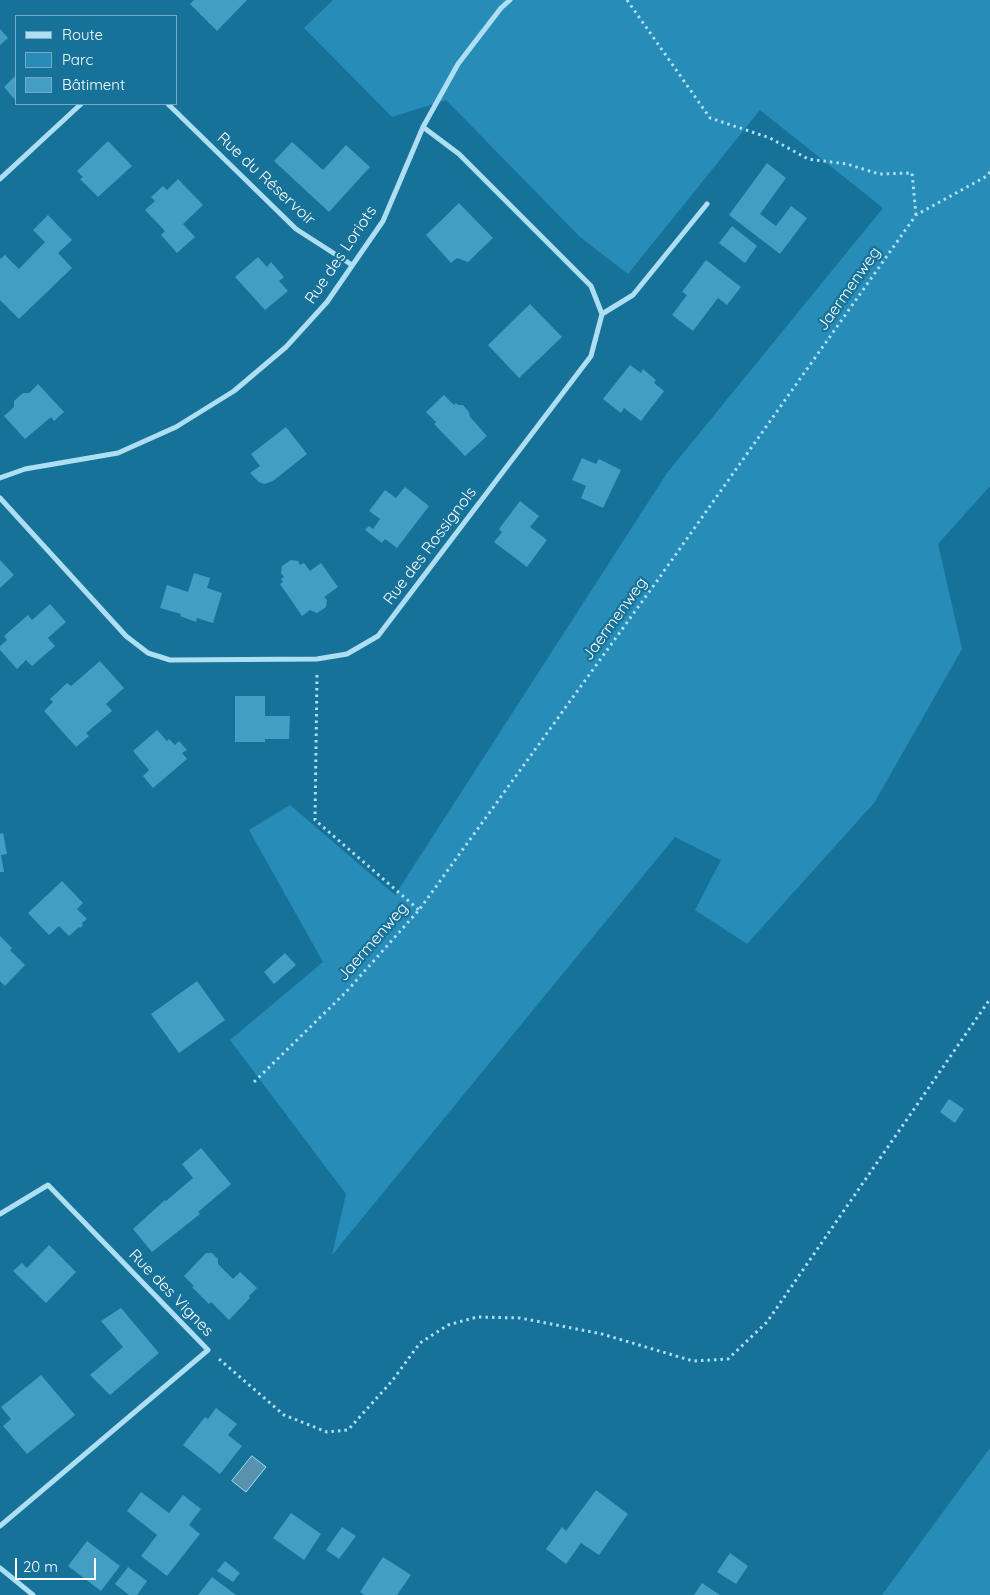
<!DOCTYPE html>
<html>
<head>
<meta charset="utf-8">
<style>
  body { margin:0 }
  #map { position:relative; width:990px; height:1595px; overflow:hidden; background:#17729a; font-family:Quicksand,sans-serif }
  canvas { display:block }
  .legend { position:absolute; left:15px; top:15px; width:162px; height:90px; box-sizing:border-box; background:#17729a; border:1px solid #74aac2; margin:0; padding:6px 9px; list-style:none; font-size:15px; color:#fff }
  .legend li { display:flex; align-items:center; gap:10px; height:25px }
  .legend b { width:25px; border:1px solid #74aac2 }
  .scale { position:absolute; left:15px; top:1558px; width:81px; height:22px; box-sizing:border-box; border:2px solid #fff; border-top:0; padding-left:6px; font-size:15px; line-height:18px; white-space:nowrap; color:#fff; -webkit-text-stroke:4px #17729a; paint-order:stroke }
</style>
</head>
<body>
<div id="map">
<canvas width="990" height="1595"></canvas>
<ul class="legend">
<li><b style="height:6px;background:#addef2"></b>Route</li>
<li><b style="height:14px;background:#278cb7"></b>Parc</li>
<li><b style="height:14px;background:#449dc2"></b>Bâtiment</li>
</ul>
<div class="scale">20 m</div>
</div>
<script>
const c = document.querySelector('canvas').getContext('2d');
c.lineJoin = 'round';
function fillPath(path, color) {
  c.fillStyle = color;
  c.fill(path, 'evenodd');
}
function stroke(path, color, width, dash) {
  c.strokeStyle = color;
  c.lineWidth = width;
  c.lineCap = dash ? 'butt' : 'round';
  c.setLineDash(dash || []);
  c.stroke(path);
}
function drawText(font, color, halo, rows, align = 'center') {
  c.font = font + ' Quicksand,sans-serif';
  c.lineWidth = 4.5;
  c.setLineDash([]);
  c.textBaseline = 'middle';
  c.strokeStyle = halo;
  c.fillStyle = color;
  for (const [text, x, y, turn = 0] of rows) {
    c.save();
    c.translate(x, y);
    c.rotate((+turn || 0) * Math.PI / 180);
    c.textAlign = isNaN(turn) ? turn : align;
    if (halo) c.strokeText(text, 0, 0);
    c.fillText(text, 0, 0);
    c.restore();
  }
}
const green = new Path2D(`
  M333,0H990V486L938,544L962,649L874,803L747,944L695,910L721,860L675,837L332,1255L346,1194L230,1040L323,962L249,830L290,805L395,895L667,473L883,208L760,110L628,274L580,237L446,100L392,117L304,28Z
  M990,1448V1595H882Z`);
const water = new Path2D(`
  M252,1456L266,1467L246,1492L232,1481Z`);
const building = new Path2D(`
  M194,0H247L217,31L190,4Z
  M0,29L8,38L0,45Z
  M16,75V101L4,87Z
  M108,141L132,166L98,197L80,179L83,177L77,171Z
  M292,142L323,170L346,145L370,167L329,212L274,161Z
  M767,163L786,178L760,214L776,226L791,206L807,218L780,254L729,215Z
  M178,179L203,205L183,224L195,237L177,253L161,235L165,231L145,210L155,201L151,197L163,186L167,190Z
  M459,203L493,238L468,262L457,258L451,263L426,235Z
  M48,215L72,240L58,253L72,268L19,319L0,300V259L5,255L19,269L45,242L33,230Z
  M732,226L757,246L745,263L719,243Z
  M258,257L267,267L271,262L284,277L279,281L288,291L265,310L235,277Z
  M706,260L741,287L727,305L718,298L693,331L672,315L687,295L682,292Z
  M530,304L562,337L519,378L488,345Z
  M630,365L641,373L643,369L656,380L654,383L664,391L641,421L624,408L621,413L603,399Z
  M38,384L64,412L54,421L51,417L25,439L4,416L14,407V401L23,393H29Z
  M444,395L454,405L456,403L458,405H463L469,412L470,417L487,436L465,456L434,424L436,422L426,412Z
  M286,427L307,454L273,481L264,484L259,482L250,473L260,466L251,454Z
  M582,458L596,464L599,459L621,470L603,508L581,498L586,486L572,480Z
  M405,487L429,506L397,548L385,539L382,543L365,530L369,526L373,529L380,519L369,511L385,490L396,498Z
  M520,501L539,516L530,527L547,540L527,567L494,542L502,532L499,529Z
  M0,560L14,575L0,588Z
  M291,560L298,561L300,565L304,563L310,571L321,563L338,587L324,597L327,600L326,607L317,613L310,610L302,616L280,584L283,582L281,579L284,577L281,573L282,566Z
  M194,573L210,578L207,588L222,593L213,623L197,618L196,622L180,616L181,614L160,608L167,585L188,592Z
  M50,604L66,622L48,638L55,646L32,666L26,660L17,669L0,650V646L7,640L4,636L28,615L32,620Z
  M100,661L124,688L106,704L112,711L86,733L89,736L76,747L44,711L53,702L50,699L67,683L71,686Z
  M235,696H265V716H290L289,739H265V742H235Z
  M157,730L167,741L169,739L175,745L179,741L187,750L182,753L187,759L153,788L143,776L149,770L133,751Z
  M3,833L7,854L1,855L4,872H0V834Z
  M62,881L83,903L77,909L87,919L82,923L83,925L80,928L79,927L69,936L59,926L49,935L28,913Z
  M0,936L12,948L10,950L25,965L5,986L0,981Z
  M285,953L296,965L274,984L264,972Z
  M197,981L225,1020L179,1053L151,1014Z
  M949,1099L964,1109L955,1123L940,1112Z
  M201,1148L231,1184L198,1212L200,1214L152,1252L133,1229L165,1200L166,1201L193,1178L182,1164Z
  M49,1245L76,1272L46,1303L13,1271L22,1263L27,1268Z
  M206,1253H212L218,1259V1264L233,1279L240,1272L257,1288L249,1296L250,1298L229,1320L211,1302L209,1304L192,1287L194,1286L184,1276Z
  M121,1308L159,1353L110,1395L90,1375L123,1347L101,1321Z
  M41,1375L75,1415L27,1454L3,1426L11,1419L1,1407Z
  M216,1408L237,1424L228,1435L242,1446L220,1474L183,1445L205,1417L208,1419Z
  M596,1490L628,1514L599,1555L581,1543L566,1564L546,1549L562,1527L566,1531Z
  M141,1492L169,1513L183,1495L201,1509L189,1525L200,1534L167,1576L141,1556L157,1535L127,1511Z
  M291,1513L321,1534L304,1560L273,1538Z
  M342,1527L356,1536L339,1559L326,1550Z
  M87,1541L120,1566L101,1591L68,1566Z
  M730,1553L748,1566L736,1584L717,1572Z
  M383,1557L411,1575L397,1595H364L360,1592Z
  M225,1561L240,1573L233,1582L217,1571Z
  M128,1567L147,1581L137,1595H129L115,1584Z
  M212,1577L236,1595H198Z
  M702,1583L720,1595H694Z`);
const path = new Path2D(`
  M627,0L710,118L770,138L808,159L847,164L879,174L912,173L916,215
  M317,675L315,820L419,910
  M254,1082L346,992L419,910L657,581L916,215L987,176L990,172
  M219,1359L284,1415L327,1432L348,1430L392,1381L420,1343L448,1325L477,1317L520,1318L602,1334L693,1361L728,1359L767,1322L990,999`);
const street = new Path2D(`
  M168,104L296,229L352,265
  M0,179L81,104
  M602,314L633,295L707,204
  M0,478L25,469L118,453L176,427L234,391L286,347L327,302L383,221L423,127L458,64L501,8L510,0
  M0,498L126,636L148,653L170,660L317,659L347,654L378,636L591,356L602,314L591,286L459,154L423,127
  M0,1214L48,1185L208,1350L0,1526
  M0,1568L33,1595`);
const streetNames = [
  ["Rue du Réservoir",266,179,43],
  ["Rue des Loriots",341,255,-56],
  ["Jaermenweg",849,289,-55],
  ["Rue des Rossignols",430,546,-53],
  ["Jaermenweg",615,619,-54],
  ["Jaermenweg",373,942,-49],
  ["Rue des Vignes",171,1293,46]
];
fillPath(green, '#278cb7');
fillPath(water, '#5793ae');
stroke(water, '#9fdcf4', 1);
fillPath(building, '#449dc2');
stroke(path, '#addef2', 3, [2.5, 4]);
stroke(street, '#addef2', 5);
drawText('16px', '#fff', '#17729a', streetNames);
</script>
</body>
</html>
